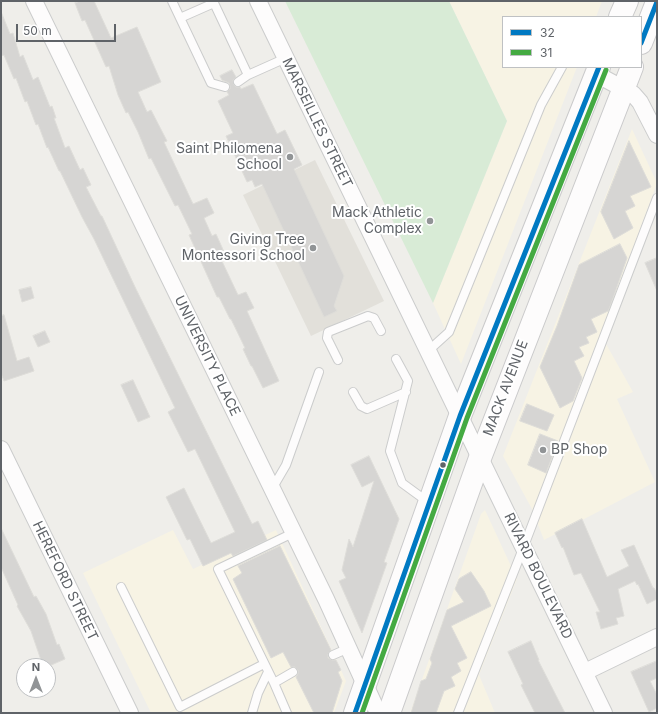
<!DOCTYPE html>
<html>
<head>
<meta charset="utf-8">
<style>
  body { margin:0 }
  #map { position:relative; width:658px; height:714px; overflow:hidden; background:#efeeea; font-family:Inter,sans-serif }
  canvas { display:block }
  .frame { position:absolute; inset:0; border:2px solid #5f6368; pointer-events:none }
  .legend { position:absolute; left:502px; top:16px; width:140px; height:52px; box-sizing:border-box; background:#fff; border:1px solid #bfc1c3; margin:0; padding:5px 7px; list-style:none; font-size:12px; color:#5f6368 }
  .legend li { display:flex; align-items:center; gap:8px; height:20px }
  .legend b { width:20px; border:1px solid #bfc1c3 }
  .north { position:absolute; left:16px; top:658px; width:40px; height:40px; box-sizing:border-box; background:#fff; border:1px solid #bfc1c3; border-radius:50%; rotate:0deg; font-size:11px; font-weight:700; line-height:16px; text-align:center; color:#5f6368 }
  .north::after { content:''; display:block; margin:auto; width:14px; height:18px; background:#919496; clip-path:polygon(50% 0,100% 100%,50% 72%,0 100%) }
  .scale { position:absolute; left:16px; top:24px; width:100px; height:18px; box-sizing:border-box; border:2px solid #5f6368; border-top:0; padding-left:5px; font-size:12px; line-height:14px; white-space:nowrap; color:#5f6368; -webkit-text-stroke:3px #fff; paint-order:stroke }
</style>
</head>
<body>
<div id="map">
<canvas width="658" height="714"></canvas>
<div class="frame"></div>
<ul class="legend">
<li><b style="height:5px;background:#0079c2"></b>32</li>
<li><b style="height:5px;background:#44aa42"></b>31</li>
</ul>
<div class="north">N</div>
<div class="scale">50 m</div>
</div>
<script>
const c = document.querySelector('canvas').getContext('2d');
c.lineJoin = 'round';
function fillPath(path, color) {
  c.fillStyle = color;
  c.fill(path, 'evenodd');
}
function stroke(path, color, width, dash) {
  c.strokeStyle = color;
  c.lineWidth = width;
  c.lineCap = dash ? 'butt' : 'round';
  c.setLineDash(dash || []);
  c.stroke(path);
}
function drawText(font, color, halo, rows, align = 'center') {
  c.font = font + ' Inter,sans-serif';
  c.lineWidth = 4;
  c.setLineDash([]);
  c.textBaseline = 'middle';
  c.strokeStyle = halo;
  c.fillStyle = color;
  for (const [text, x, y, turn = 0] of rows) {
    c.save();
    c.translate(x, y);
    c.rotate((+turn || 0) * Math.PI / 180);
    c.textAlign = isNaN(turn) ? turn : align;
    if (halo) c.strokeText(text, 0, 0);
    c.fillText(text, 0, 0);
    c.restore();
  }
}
const commercial = new Path2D(`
  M449,1H602L596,17H503V67H577L461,364L433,303L507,121Z
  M632,129L657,183L601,335L633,392L617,399L655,482L544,540L532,509L503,456Z
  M485,510L517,579L479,675L495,713H410L481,514Z
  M173,530L193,569L276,530L346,681L334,713H151L83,573Z`);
const education = new Path2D(`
  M315,160L384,301L311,336L243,195Z`);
const green = new Path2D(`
  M285,1H449L507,121L433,303Z`);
const building = new Path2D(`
  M81,1H94L111,38L137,27L161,82L138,92L147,112L151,110L167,141L164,142L193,204L207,198L214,213L204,218L212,236L216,234L225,254L220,257L238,295L246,292L254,308L247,311L279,381L263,388L252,366H251L243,349L245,348L231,319H230L219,297H217L189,235L192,234L178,205L175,206L151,158L149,159L138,132L128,112L126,113L118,95L109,66L106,67L85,20L82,21L75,3Z
  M2,14L10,34L13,33L20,57L23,55L33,80L38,77L50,107L52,106L56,118H54L65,148L69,146L80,170L83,168L91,185L86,187L101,216H102L135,287L252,524L258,521L267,540L233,556L231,553L203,566L190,539L187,540L166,497L184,488L211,543L235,532L195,449L188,452L168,412L175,408L162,381L94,239L82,217L60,171H59L48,147L47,148L38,124L36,125L27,101L25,102L16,78L14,79L4,55L1,56V15Z
  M232,70L236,77L233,80L234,85L236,87H240L241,89L253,84L277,134L285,130L302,165L294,169L344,276L334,306L337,311L324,317L262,184L255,187L252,180L247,182L226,136L233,133L218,101L229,95L227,92L230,89V86L229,83L222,80L220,76Z
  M629,141L651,187L630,196L635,206L625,211L633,228L614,239L601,212Z
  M620,244L627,258L611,304L608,311L591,319L597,332L586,337L589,343L579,347L584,356L574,361L582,378L573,401L560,408L540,367L557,326L579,265Z
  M657,258V291L645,263Z
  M31,287L34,298L22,302L19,290Z
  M4,315L17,361L29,357L34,371L4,381L1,373V316Z
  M45,331L50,342L38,347L33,336Z
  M133,380L150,417L138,422L121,385Z
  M527,404L554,415L547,431L520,421Z
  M540,434L558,441L546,473L528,465Z
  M369,456L399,519L384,562L387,563L362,633L339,581L346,578L342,570L349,539L353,547L374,481L362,487L351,465Z
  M582,519L607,577L629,566L621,550L634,545L653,588H654L657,593V599L647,604L638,584L637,585L635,581L618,589L624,616L616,618L618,624L601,629L596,612H600L581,573L574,575L563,547L562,548L555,533Z
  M1,528L34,597L36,596L46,614L57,645L59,644L65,659L49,666H43L31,631L17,606L18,605L1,567Z
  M280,546L331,650L328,654V658L332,660H336L341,670L338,672L342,681L332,713H314L296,677L298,674V670L295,667H291L283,652L271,658L233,579L242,573L238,566Z
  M471,572L484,591L491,606L451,626L467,658L457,663L461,671L451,677L455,686L444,691L436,713H411L421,681L426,679L432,663L430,659L447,610L464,602L455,589L459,579Z
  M531,641L539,660H538L565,713H535L521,685L523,684L508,652Z
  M657,661V678L650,681L657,695V708L649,712L631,672Z`);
const service = new Path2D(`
  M172,1L211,83L225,87
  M180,18L214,3L248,75L286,58
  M238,82L248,75
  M428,351L449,332L541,105L562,67
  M396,359L408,381L390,451L402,483L428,502
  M338,360L327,338L328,332L368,316L374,318L381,331
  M353,392L361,406L367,409L406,392
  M272,489L286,465L319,372
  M121,587L180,707L264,664
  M333,655L349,648
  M274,683L218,569L293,533
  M252,713L258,693L268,672
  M287,713L274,683L293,672
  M458,713L524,546L657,198`);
const minor = new Path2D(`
  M34,1L326,599L378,713
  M258,1L604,713
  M596,74L633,94L640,102L657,135
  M1,449L130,713
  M585,672L657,637`);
const secondary = new Path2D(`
  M620,17L627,1
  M641,43L657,2
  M355,713L460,416L599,67
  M389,713L480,458L632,67`);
const bus1 = new Path2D(`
  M641,43L657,2
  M355,713L460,416L599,67`);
const bus2 = new Path2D(`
  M362,713L467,418L606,70`);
const markers = [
  [290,157,4,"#919496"],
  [430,221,4,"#919496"],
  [313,248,4,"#919496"],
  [543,450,4,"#919496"],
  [443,465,3.5,"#5f6368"]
];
const streetNames = [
  ["MARSEILLES STREET",317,123,64],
  ["UNIVERSITY PLACE",207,356,64],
  ["MACK AVENUE",506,388,-69],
  ["RIVARD BOULEVARD",538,576,64],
  ["HEREFORD STREET",65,581,64]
];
const poiNames = [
  ["Saint Philomena",282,149],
  ["School",282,165],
  ["Mack Athletic",422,213],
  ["Complex",422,229],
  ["Giving Tree",305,240],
  ["Montessori School",305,256],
  ["BP Shop",551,450,"left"]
];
fillPath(commercial, '#f7f3e4');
fillPath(education, '#e2e0da');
fillPath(green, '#d8ebd6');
fillPath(building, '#d6d5d3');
stroke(building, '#deddd9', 1);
stroke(service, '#cbcccc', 10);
stroke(minor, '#cbcccc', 18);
stroke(secondary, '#cacacb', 24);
stroke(service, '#fdfcfc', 8);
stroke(minor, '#fdfcfc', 16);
stroke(secondary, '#fdfcfc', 22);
stroke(bus1, '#0079c2', 5);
stroke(bus2, '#44aa42', 5);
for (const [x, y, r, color] of markers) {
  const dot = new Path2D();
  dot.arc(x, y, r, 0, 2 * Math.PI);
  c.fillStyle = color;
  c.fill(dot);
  stroke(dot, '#fff', 1.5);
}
drawText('14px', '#5f6368', '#fff', streetNames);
drawText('14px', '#5f6368', '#fff', poiNames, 'right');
</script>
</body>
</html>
